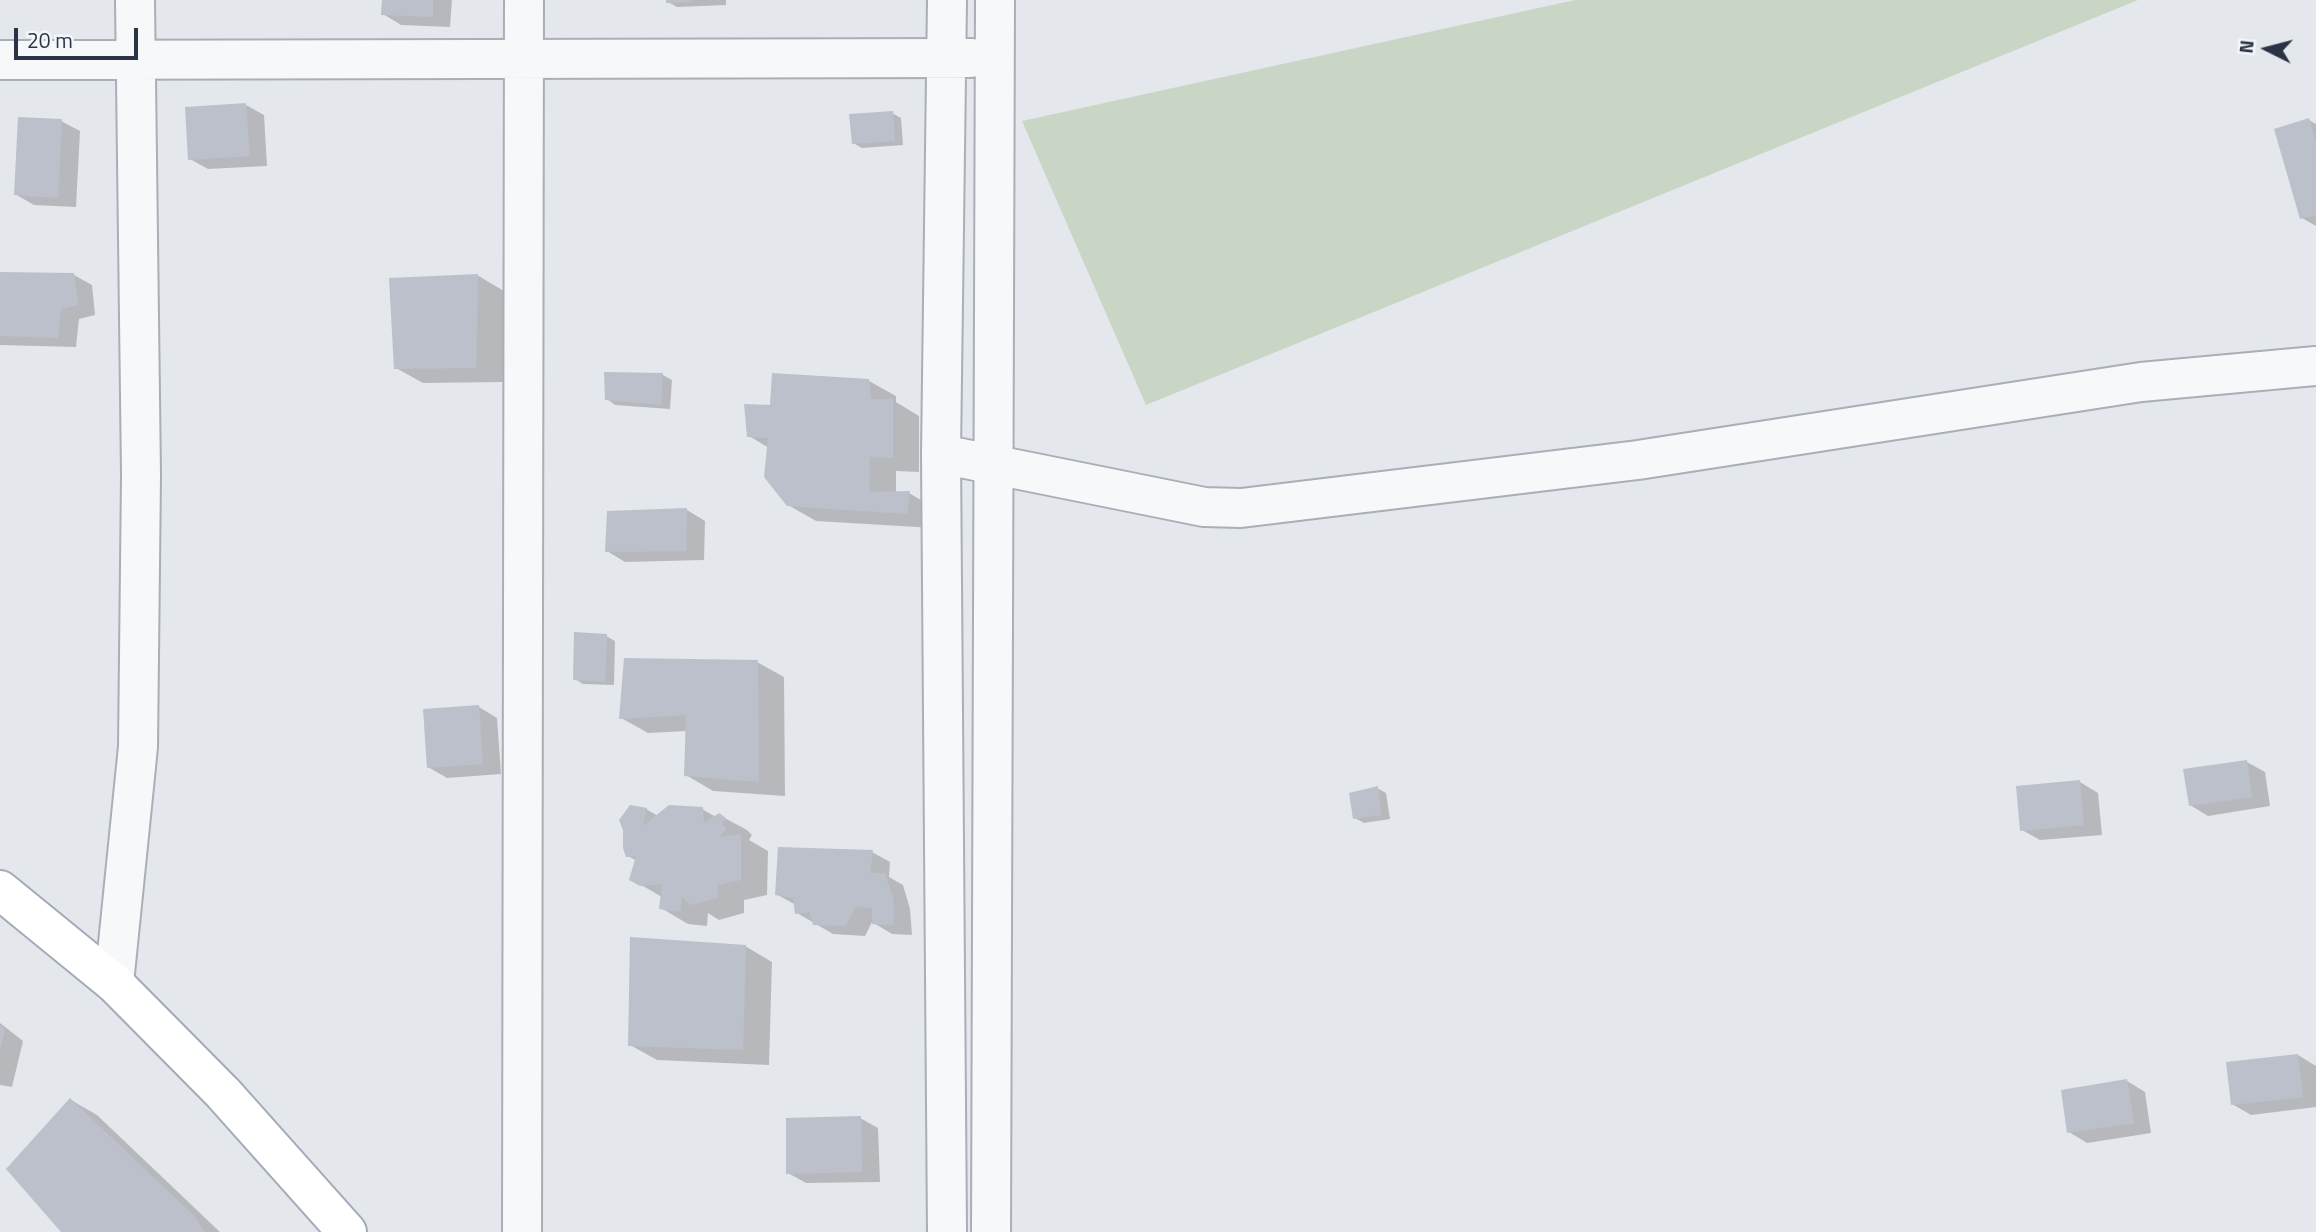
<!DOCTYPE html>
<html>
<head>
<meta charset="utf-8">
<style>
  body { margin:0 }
  #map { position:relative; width:2316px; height:1232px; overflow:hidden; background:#e4e7ec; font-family:"Titillium Web",sans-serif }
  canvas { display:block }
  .north { position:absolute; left:2232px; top:14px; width:70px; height:70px; -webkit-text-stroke:5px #f4f6f9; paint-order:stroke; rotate:276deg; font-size:19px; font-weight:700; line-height:28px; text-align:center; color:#2b3445 }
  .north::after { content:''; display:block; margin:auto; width:24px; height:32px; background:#2b3445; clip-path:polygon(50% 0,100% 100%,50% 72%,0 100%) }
  .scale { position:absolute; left:14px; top:28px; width:124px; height:32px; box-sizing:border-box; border:4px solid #2b3445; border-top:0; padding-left:9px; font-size:21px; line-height:24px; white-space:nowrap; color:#2b3445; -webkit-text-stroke:5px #f4f6f9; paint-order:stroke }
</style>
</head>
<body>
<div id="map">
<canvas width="2316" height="1232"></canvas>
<div class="north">N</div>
<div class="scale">20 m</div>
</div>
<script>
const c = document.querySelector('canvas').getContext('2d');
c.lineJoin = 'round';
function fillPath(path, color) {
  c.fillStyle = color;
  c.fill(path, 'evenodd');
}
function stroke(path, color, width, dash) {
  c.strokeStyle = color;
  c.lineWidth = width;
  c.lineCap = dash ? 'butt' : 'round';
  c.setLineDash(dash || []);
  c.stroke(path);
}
const green = new Path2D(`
  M1575,0H2138L1146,405L1022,121Z`);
const shadow = new Path2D(`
  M384,0H452L450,27L401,25L383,14Z
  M668,0H726V5L677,7L668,2Z
  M246,105L264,115L267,166L208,169L190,159Z
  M892,113L901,118L903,145L862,148L853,143Z
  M2309,120L2316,124V226L2302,218Z
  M61,121L80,131L76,207L34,205L15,194Z
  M0,274L74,275L92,285L95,315L79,319L76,347L0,345Z
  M477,275L504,291L503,382L423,383L396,368Z
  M606,374L663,375L672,380L670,409L615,405L607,399Z
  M869,381L896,396V402L919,416V472L896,471V493H909L936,509L934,528L816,521L788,505L769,448L749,436L772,407Z
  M687,510L705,521L704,560L625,562L607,551L608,512Z
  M606,636L615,641L614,685L583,684L575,679Z
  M757,662L784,677L785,796L713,791L686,775L687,731L648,733L621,718Z
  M479,707L497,718L501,774L447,778L428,767Z
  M2247,762L2265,772L2270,806L2208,816L2190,805Z
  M2080,782L2098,793L2102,835L2040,840L2022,830Z
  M1377,788L1386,793L1390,819L1364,823L1355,818Z
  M646,809L658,816L702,809L716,817L719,815L747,830L752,835L749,840L768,851L767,895L744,900V913L719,920L708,913L707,926L688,924L661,908L662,897L631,879L637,861L628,856Z
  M872,852L890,862L889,877L903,885L910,909L912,935L892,934L872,922L865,936L833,934L797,913L796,905L776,894Z
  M745,946L772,962L769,1065L657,1060L630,1045Z
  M0,1023L23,1041L12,1087L0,1085Z
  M2298,1055L2316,1066V1107L2251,1115L2232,1104Z
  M2127,1081L2145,1092L2151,1133L2087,1143L2069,1132Z
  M71,1100L97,1115L220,1232H64Z
  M860,1118L878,1128L880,1182L806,1183L788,1173Z`);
const building = new Path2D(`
  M382,0H433V17L381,15Z
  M666,0H691L692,2L666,3Z
  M246,103L250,156L188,160L185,107Z
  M893,111L895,141L852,144L849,114Z
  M18,117L62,119L58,198L14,195Z
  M2309,118L2316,142V215L2300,219L2274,129Z
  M0,272L74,273L78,305L61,309L58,338L0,336Z
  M478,274L476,368L394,369L389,278Z
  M604,372L663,373L661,405L605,400Z
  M772,373L869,379L871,399H893V458L870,457L869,492L910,491L907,514L787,506L764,477L768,438L747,437L744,404L770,405Z
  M687,508L686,551L605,552L607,511Z
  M574,632L607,634L605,682L573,680Z
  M624,658L758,660L759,782L684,776L686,715L619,719Z
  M479,705L483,764L427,768L423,709Z
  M2247,760L2252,797L2189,806L2183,769Z
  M2080,780L2084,825L2020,831L2016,786Z
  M1378,786L1381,815L1353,819L1349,793Z
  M630,805L647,808L643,826L669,805L703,807L704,823L719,813L726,818L722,824L726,829L720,837L741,834V880L717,885L718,898L691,905L682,897L680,912L659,909L662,884L640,886L629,880L636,856L626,857L623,848V830L619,820Z
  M778,847L873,850L870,873H885L893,897L894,925L872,924V908L856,906L846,926L813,925L810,912L795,914L793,898L775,895Z
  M630,937L746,945L743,1050L628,1046Z
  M0,1025L5,1029L1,1047H0Z
  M2298,1054L2303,1097L2231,1105L2226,1062Z
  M2127,1079L2134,1123L2067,1133L2061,1090Z
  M70,1098L195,1217L205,1232H61L6,1169Z
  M861,1116L862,1172L786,1174V1118Z`);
const minor = new Path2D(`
  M0,60L971,58
  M941,454L1204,507L1241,508L1638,460L2141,382L2316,366
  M114,983L138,747L141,475L135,0
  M522,1232L524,0
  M947,1232L941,454L947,0
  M991,1232L995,0`);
const major = new Path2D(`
  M0,890L114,983L223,1093L347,1232`);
fillPath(green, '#c9d6c5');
fillPath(shadow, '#0003');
fillPath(building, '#bbc0ca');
stroke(minor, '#a9aeb7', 42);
stroke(major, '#a3abb8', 42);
stroke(minor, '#f7f8fa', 38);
stroke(major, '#fff', 38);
</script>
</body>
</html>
